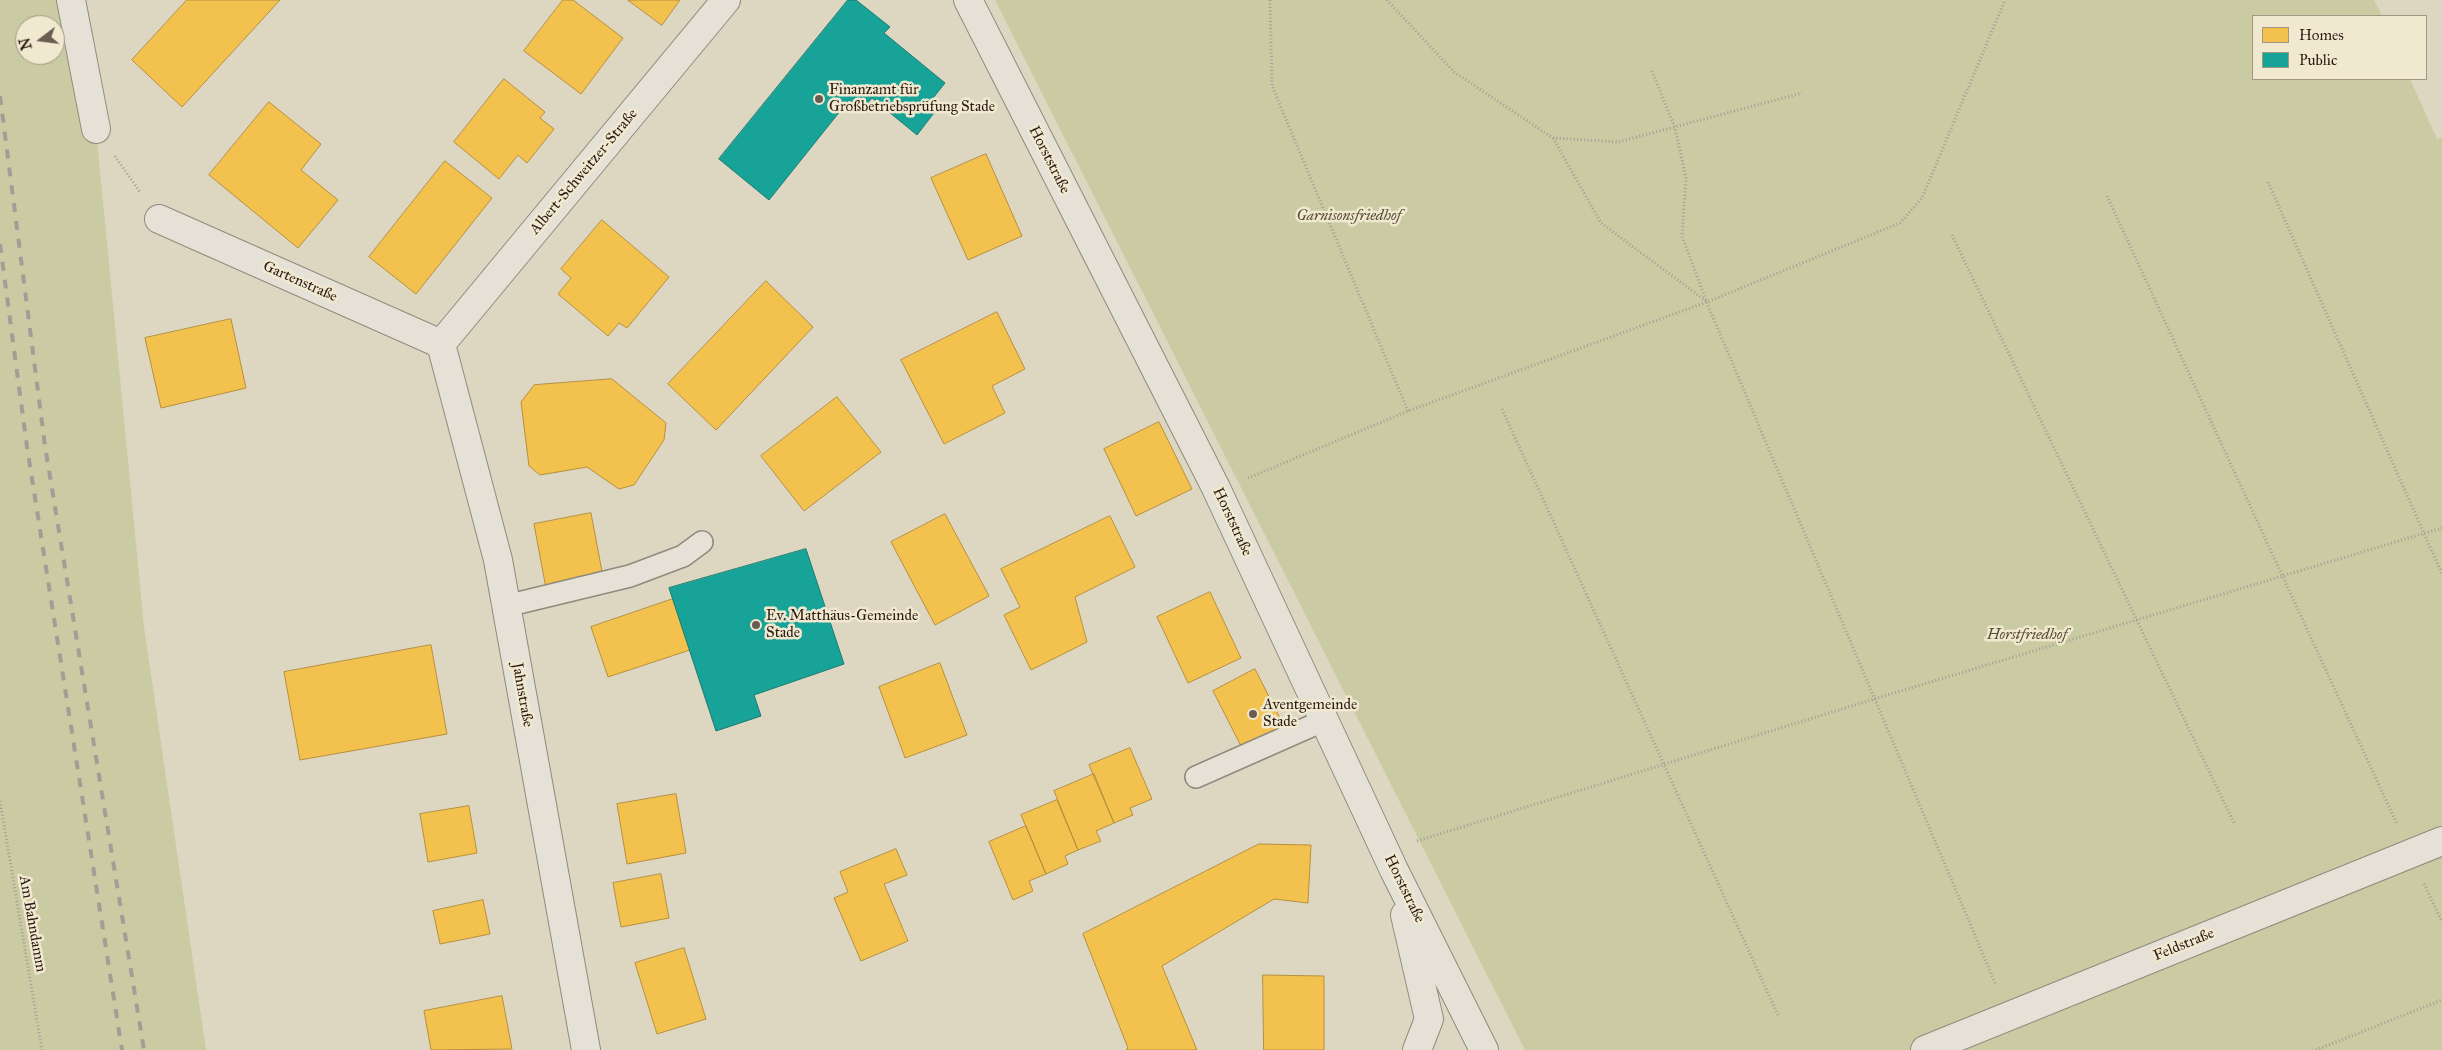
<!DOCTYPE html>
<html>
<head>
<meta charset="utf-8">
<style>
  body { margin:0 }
  #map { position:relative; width:2442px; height:1050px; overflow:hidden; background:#ddd7c1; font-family:"IM FELL Great Primer",serif }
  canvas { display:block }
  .legend { position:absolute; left:2252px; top:15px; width:175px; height:65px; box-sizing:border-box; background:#f1e9cf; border:1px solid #a29684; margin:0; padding:6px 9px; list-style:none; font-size:15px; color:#2b1a14 }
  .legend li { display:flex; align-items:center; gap:10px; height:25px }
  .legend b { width:25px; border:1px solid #a29684 }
  .north { position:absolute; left:15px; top:15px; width:50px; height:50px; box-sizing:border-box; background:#f1e9cf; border:1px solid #a29684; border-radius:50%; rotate:255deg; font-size:14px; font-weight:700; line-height:20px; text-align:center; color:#2b1a14 }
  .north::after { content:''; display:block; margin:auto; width:18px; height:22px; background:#695c51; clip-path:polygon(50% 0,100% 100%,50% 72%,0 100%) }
</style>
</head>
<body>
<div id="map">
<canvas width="2442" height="1050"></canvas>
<ul class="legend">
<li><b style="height:14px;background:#f2c14e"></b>Homes</li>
<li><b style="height:14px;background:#17a398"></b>Public</li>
</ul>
<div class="north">N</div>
</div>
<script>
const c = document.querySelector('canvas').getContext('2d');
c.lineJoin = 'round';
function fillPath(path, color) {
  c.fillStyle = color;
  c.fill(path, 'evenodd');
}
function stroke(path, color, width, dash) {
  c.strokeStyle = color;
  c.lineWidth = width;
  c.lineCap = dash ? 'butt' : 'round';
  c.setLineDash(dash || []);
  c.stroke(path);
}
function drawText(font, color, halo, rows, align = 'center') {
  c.font = font + ' "IM FELL Great Primer",serif';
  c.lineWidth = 5;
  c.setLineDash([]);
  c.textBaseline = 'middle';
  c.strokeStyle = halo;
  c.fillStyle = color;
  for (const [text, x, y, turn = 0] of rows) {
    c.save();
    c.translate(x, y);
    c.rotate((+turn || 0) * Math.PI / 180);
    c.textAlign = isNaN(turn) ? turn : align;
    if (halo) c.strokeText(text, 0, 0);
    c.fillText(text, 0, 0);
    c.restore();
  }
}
const green = new Path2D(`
  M0,0H71L96,129L144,627L206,1050H0ZM25,25H55V55H25Z
  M995,0H2374L2382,16H2253V79H2410L2437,139L2442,138V1050H1525Z`);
const homes = new Path2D(`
  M187,0H280L182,107L132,60Z
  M563,0H573L623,38L581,94L524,51Z
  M628,0H680L662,25Z
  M504,79L545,112L540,118L554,129L527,163L518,155L499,179L454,142Z
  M269,102L321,144L301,170L338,200L298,248L209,175Z
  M986,154L1022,236L968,260L931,178Z
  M445,161L492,198L416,294L369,257Z
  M602,220L669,277L627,328L619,323L608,336L558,294L571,278L561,269Z
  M766,281L813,327L716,430L668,384Z
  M997,312L1025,369L992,386L1005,413L944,444L901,360Z
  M231,319L246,388L161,408L145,338Z
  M612,379L666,423L664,440L634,485L619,489L587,467L540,475L529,466L521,402L534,385Z
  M837,397L881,452L804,511L761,456Z
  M1159,422L1192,489L1136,516L1104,449Z
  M591,513L604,582L547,594L534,524Z
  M945,514L989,596L935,625L891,542Z
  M1110,516L1135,567L1075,597L1087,642L1031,670L1004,615L1020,607L1001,569Z
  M1210,592L1241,658L1188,683L1157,617Z
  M673,599L690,650L608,677L591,627Z
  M431,645L447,734L300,760L284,672Z
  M940,663L967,735L905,758L879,687Z
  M1255,669L1285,728L1243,750L1213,691Z
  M1130,748L1152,799L1130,808L1133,815L1114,823L1089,765Z
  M1094,774L1114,823L1096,831L1101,841L1078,850L1054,791Z
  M676,794L686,853L627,864L617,804Z
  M1057,800L1078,850L1065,856L1068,864L1046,874L1021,815Z
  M469,806L477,853L428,862L420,814Z
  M1026,826L1046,874L1029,881L1033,891L1013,900L989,842Z
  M1259,844L1311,845L1308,903L1274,899L1162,966L1197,1050H1126L1128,1048L1083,934Z
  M896,849L907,875L884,884L908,941L861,961L834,898L848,892L840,872Z
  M661,874L669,918L621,927L613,883Z
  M483,900L490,934L440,944L433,911Z
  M684,948L706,1019L657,1034L635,963Z
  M1263,975L1324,976V1050H1264Z
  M502,996L512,1049L431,1050L424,1011Z`);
const public = new Path2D(`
  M848,0H856L890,27L884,33L945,83L933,98L940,105L917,135L872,98L862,110L849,100L769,200L719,159Z
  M806,549L844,664L754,695L761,716L716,731L669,588Z`);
const path = new Path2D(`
  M1270,0L1272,86L1408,411
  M1387,0L1454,72L1553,138L1618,142L1802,93
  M1652,71L1675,128L1686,178L1682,236L1709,308L1996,985
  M1553,138L1601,223L1706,301
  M115,156L140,192
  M2268,182L2442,574
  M2107,196L2397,824
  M1952,235L2235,825
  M1502,409L1778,1015
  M1248,478L1408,411L1707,302L1900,223L1922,198L2005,0
  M0,801L42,1050
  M1417,841L1874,699L2442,528
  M2424,884L2442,922
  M2316,1050L2442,1000`);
const service = new Path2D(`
  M506,606L630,576L683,556L702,542
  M1196,777L1325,720`);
const minor = new Path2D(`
  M71,0L96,129
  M968,0L1216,488L1394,870L1484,1050
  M159,219L441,344
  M441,344L498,560L586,1050
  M441,344L726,0
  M1405,915L1429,1019L1417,1050
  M1925,1050L2442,841`);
const rail = new Path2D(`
  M0,96L45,446L144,1050
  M0,244L27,447L122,1050`);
const markers = [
  [819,99,5,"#695c51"],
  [756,625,5,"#695c51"],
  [1253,714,5,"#695c51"]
];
const poiNames = [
  ["Finanzamt für",829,90],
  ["Großbetriebsprüfung Stade",829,107],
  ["Ev. Matthäus-Gemeinde",766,616],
  ["Stade",766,633],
  ["Aventgemeinde",1263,705],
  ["Stade",1263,722]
];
const streetNames = [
  ["Horststraße",1049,160,63],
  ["Albert-Schweitzer-Straße",584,172,-50],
  ["Gartenstraße",300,282,24],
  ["Horststraße",1232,522,65],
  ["Jahnstraße",522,695,80],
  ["Horststraße",1404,889,64],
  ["Am Bahndamm",32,924,80],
  ["Feldstraße",2184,945,-22]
];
const parkNames = [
  ["Garnisonsfriedhof",1349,216],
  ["Horstfriedhof",2027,635]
];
fillPath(green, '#cacaa3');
fillPath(homes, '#f2c14e');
stroke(homes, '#b68f3d', 1);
fillPath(public, '#17a398');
stroke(public, '#1d7a70', 1);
stroke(service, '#8f8a7d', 24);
stroke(minor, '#8f8a7d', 30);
stroke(path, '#a29e96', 3, [1, 2.5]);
stroke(service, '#e5e1d6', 21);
stroke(minor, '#e5e1d6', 28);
stroke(rail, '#a29e96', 4, [9, 9]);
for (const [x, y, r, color] of markers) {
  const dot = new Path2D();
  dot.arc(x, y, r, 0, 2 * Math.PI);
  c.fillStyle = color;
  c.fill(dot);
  stroke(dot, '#f1e9cf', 2);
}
drawText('15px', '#2b1a14', '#f1e9cf', poiNames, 'left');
drawText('15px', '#2b1a14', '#f1e9cf', streetNames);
drawText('italic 15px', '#564c37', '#f1e9cf', parkNames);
</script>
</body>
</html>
